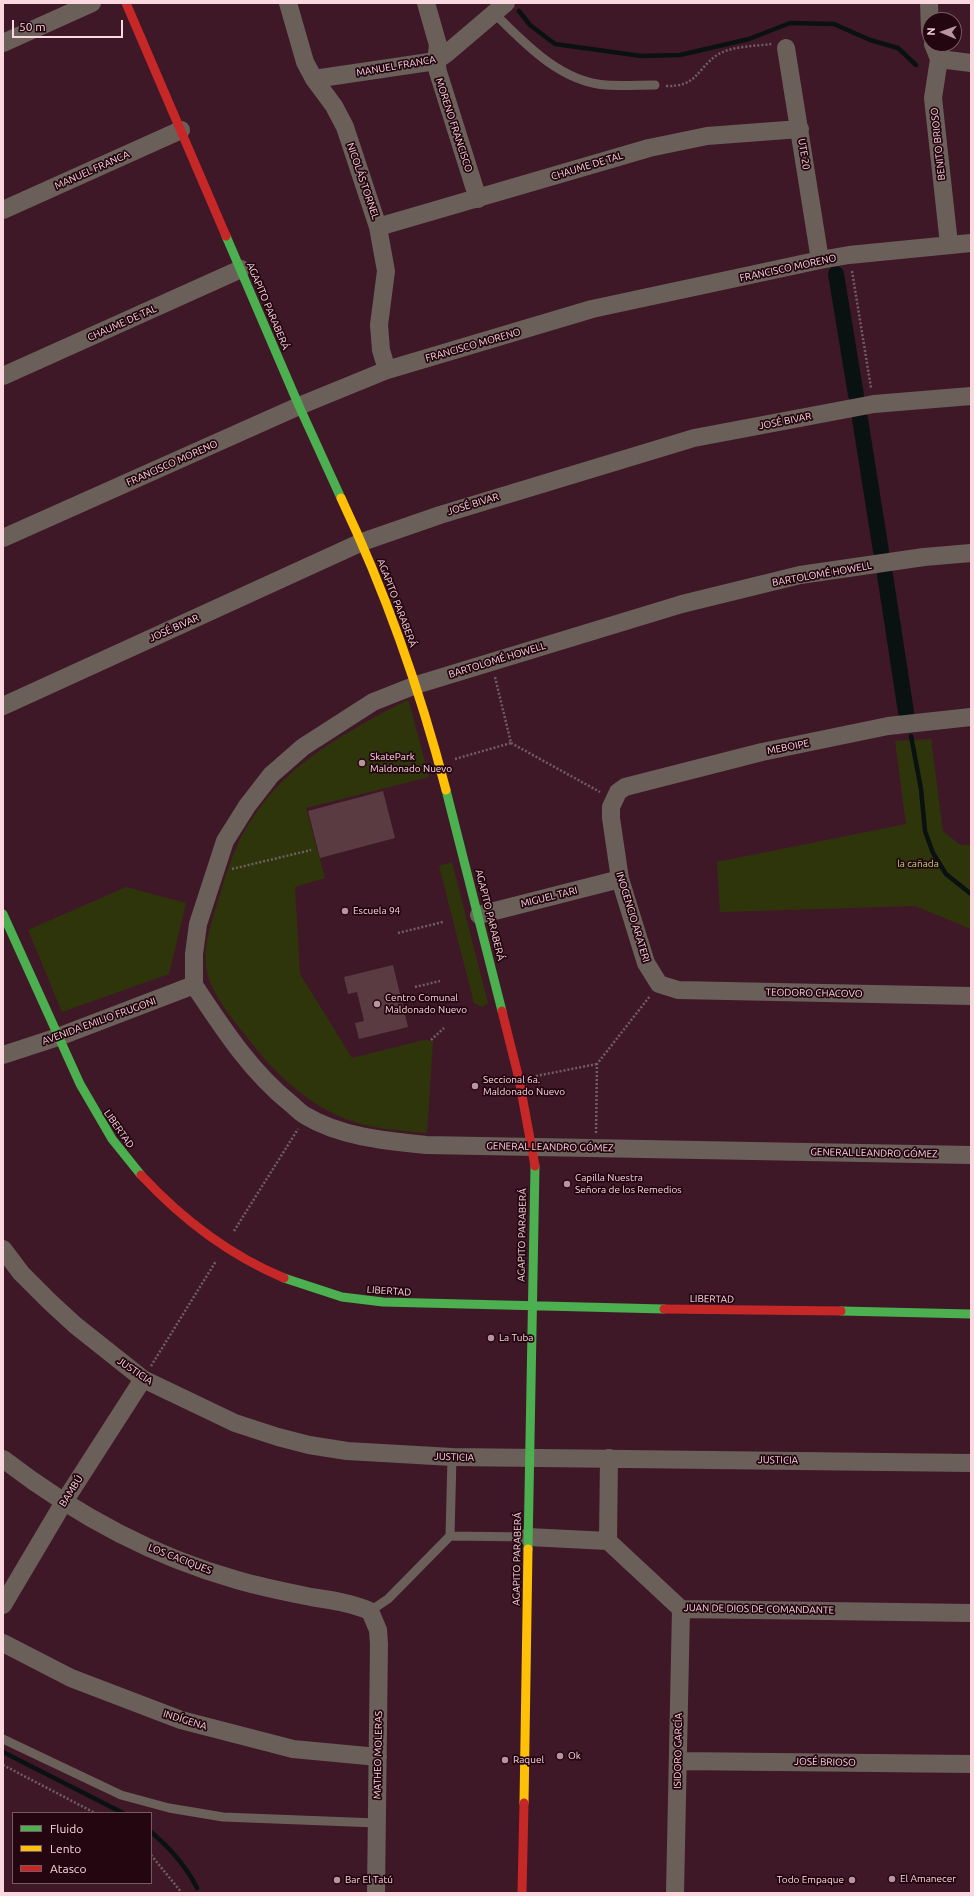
<!DOCTYPE html>
<html>
<head>
<meta charset="utf-8">
<style>
  body { margin:0 }
  #map { position:relative; width:974px; height:1896px; overflow:hidden; background:#3f1828; font-family:Ubuntu,sans-serif }
  canvas { display:block }
  .frame { position:absolute; inset:0; border:4px solid #fbd7df; pointer-events:none }
  .legend { position:absolute; left:12px; top:1812px; width:140px; height:72px; box-sizing:border-box; background:#230610; border:1px solid #795a63; margin:0; padding:5px 7px; list-style:none; font-size:12px; color:#fbd7df }
  .legend li { display:flex; align-items:center; gap:8px; height:20px }
  .legend b { width:20px; border:1px solid #795a63 }
  .north { position:absolute; left:922px; top:12px; width:40px; height:40px; box-sizing:border-box; background:#230610; border:1px solid #795a63; border-radius:50%; rotate:272deg; font-size:11px; font-weight:700; line-height:16px; text-align:center; color:#fbd7df }
  .north::after { content:''; display:block; margin:auto; width:14px; height:18px; background:#b9949f; clip-path:polygon(50% 0,100% 100%,50% 72%,0 100%) }
  .scale { position:absolute; left:12px; top:20px; width:111px; height:18px; box-sizing:border-box; border:2px solid #fbd7df; border-top:0; padding-left:5px; font-size:12px; line-height:14px; white-space:nowrap; color:#fbd7df; -webkit-text-stroke:3px #230610; paint-order:stroke }
</style>
</head>
<body>
<div id="map">
<canvas width="974" height="1896"></canvas>
<div class="frame"></div>
<ul class="legend">
<li><b style="height:5px;background:#4caf50"></b>Fluido</li>
<li><b style="height:5px;background:#ffc107"></b>Lento</li>
<li><b style="height:5px;background:#c62828"></b>Atasco</li>
</ul>
<div class="north">N</div>
<div class="scale">50 m</div>
</div>
<script>
const c = document.querySelector('canvas').getContext('2d');
c.lineJoin = 'round';
function fillPath(path, color) {
  c.fillStyle = color;
  c.fill(path, 'evenodd');
}
function stroke(path, color, width, dash) {
  c.strokeStyle = color;
  c.lineWidth = width;
  c.lineCap = dash ? 'butt' : 'round';
  c.setLineDash(dash || []);
  c.stroke(path);
}
function drawText(font, color, halo, rows, align = 'center') {
  c.font = font + ' Ubuntu,sans-serif';
  c.lineWidth = 3.5;
  c.setLineDash([]);
  c.textBaseline = 'middle';
  c.strokeStyle = halo;
  c.fillStyle = color;
  for (const [text, x, y, turn = 0] of rows) {
    c.save();
    c.translate(x, y);
    c.rotate((+turn || 0) * Math.PI / 180);
    c.textAlign = isNaN(turn) ? turn : align;
    if (halo) c.strokeText(text, 0, 0);
    c.fillText(text, 0, 0);
    c.restore();
  }
}
const green = new Path2D(`
  M407,700L409,702L429,777L306,808L325,878L295,887L300,974L352,1058L424,1040L433,1041L427,1133C408,1131 387,1130 369,1126C319,1115 280,1080 250,1041C234,1020 213,997 207,972C202,949 211,923 218,901C223,883 229,864 237,846C273,770 336,738 407,700Z
  M931,739L943,831L960,845H971V929L915,906L720,912L717,862L906,824L895,741Z
  M452,862L488,1003L482,1007L474,1003L439,866Z
  M126,887L186,903L169,974L62,1012L28,930Z`);
const stream = new Path2D(`
  M519,11L530,25L555,44L641,56L680,55L749,39L790,23L834,24L870,40L898,48L916,65
  M911,736L921,789L925,831L933,853L946,874L971,894
  M3,1752L123,1813
  M151,1832C170,1848 186,1866 197,1888`);
const canal = new Path2D(`
  M836,274L856,395
  M860,419L881,551
  M885,575L906,712`);
const building = new Path2D(`
  M383,791L395,838L320,858L308,811Z
  M393,965L408,1027L359,1039L355,1023L364,1021L357,992L348,994L344,977Z`);
const path = new Path2D(`
  M666,86C697,87 696,70 717,55C731,46 756,46 772,44
  M852,271L871,388
  M511,743L600,792
  M455,759L511,743L495,677
  M232,869L311,850
  M398,933L443,922
  M415,987L440,981
  M431,1040L444,1028
  M536,1076L597,1064
  M596,1133L597,1064L650,996
  M234,1231L298,1129
  M151,1366L216,1261
  M3,1765L95,1813
  M151,1855L182,1893`);
const lane = new Path2D(`
  M495,14C525,44 561,82 606,85C622,86 639,85 655,85
  M450,1536L528,1537
  M370,1611L388,1599L450,1536L452,1457
  M3,1739L121,1795L169,1808L223,1817L377,1823`);
const street = new Path2D(`
  M288,3L305,62L314,79L334,106L345,127L378,227L386,271L379,325L381,350L387,370
  M426,3L438,45L436,61L438,72L478,199
  M929,3L930,31
  M3,43L92,3
  M933,44L939,59L933,98L949,244
  M786,48L820,260
  M939,59L971,63
  M314,79L436,61L446,54L506,3
  M3,210L181,130
  M378,227L649,148L707,136L800,129
  M3,376L241,269
  M3,538L299,406L387,370L592,309L820,260L849,255L971,243
  M3,706L362,542L440,515L694,438L874,404L971,396
  M971,717L888,726L762,752L625,787L618,792L611,807V818L620,879L646,963L659,984L678,990L971,996
  M479,915L620,879
  M194,985V954L198,924L225,841L247,806L271,775L303,747L373,702L416,685L682,604L800,575L924,557L971,553
  M194,985C222,1027 250,1071 290,1103C295,1107 300,1113 306,1116C341,1137 387,1141 426,1145L971,1155
  M3,1055L58,1037L194,985
  M3,1249L21,1273L49,1301L75,1325L143,1379L235,1423L278,1437L309,1445L347,1451L452,1457L971,1463
  M609,1458L608,1541L681,1609L971,1613
  M3,1459C73,1513 151,1556 237,1580C261,1587 286,1592 311,1597C331,1600 351,1603 370,1611L378,1630L379,1644L376,1893
  M528,1537L608,1541
  M3,1605L64,1502L143,1379
  M3,1643L71,1678L181,1720L293,1749L378,1757
  M678,1761L971,1764
  M675,1893L681,1609`);
const fast = new Path2D(`
  M226,236L299,406L341,498
  M446,790L502,1011
  M3,914L80,1084L112,1139L141,1175
  M284,1278L342,1297L383,1302L664,1309
  M841,1311L971,1314
  M528,1549L535,1166`);
const slow = new Path2D(`
  M341,498C385,591 420,690 446,790
  M524,1803L528,1549`);
const jam = new Path2D(`
  M126,3L226,236
  M502,1011L519,1079L535,1166
  M141,1175C182,1219 229,1255 284,1278
  M664,1309L841,1311
  M522,1893L524,1803`);
const markers = [
  [362,763,4,"#b9949f"],
  [345,911,4,"#b9949f"],
  [377,1004,4,"#b9949f"],
  [475,1086,4,"#b9949f"],
  [567,1184,4,"#b9949f"],
  [491,1338,4,"#b9949f"],
  [560,1756,4,"#b9949f"],
  [505,1760,4,"#b9949f"],
  [892,1879,4,"#b9949f"],
  [337,1880,4,"#b9949f"],
  [852,1880,4,"#b9949f"]
];
const streetNames = [
  ["MANUEL FRANCA",396,66,-10],
  ["MORENO FRANCISCO",454,125,72],
  ["BENITO BRIOSO",938,144,-96],
  ["UTE 20",804,154,81],
  ["CHAUME DE TAL",587,166,-17],
  ["MANUEL FRANCA",92,170,-24],
  ["NICOLÁS TORNEL",363,181,71],
  ["FRANCISCO MORENO",788,268,-12],
  ["AGAPITO PARABERÁ",268,306,67],
  ["CHAUME DE TAL",122,323,-24],
  ["FRANCISCO MORENO",473,345,-16],
  ["JOSÉ BIVAR",785,421,-11],
  ["FRANCISCO MORENO",172,463,-24],
  ["JOSÉ BIVAR",473,504,-17],
  ["BARTOLOMÉ HOWELL",822,574,-10],
  ["AGAPITO PARABERÁ",397,603,69],
  ["JOSÉ BIVAR",174,628,-24],
  ["BARTOLOMÉ HOWELL",497,660,-17],
  ["MEBOIPE",788,747,-11],
  ["MIGUEL TARI",549,897,-14],
  ["AGAPITO PARABERÁ",490,915,76],
  ["INOCENCIO ARATERI",633,917,73],
  ["TEODORO CHACOVO",814,993,1],
  ["AVENIDA EMILIO FRUGONI",99,1021,-20],
  ["LIBERTAD",119,1129,55],
  ["GENERAL LEANDRO GÓMEZ",550,1147,1],
  ["GENERAL LEANDRO GÓMEZ",874,1153,1],
  ["AGAPITO PARABERÁ",522,1235,-89],
  ["LIBERTAD",389,1291,4],
  ["LIBERTAD",712,1299,1],
  ["JUSTICIA",135,1371,34],
  ["JUSTICIA",454,1457,2],
  ["JUSTICIA",778,1460,1],
  ["BAMBÚ",71,1491,-58],
  ["LOS CACIQUES",180,1559,21],
  ["AGAPITO PARABERÁ",517,1559,-89],
  ["JUAN DE DIOS DE COMANDANTE",759,1609,1],
  ["INDÍGENA",185,1720,17],
  ["ISIDORO GARCÍA",678,1751,-89],
  ["MATHEO MOLERAS",378,1755,-89],
  ["JOSÉ BRIOSO",825,1762,1]
];
const poiNames = [
  ["SkatePark",370,757],
  ["Maldonado Nuevo",370,769],
  ["Escuela 94",353,911],
  ["Centro Comunal",385,998],
  ["Maldonado Nuevo",385,1010],
  ["Seccional 6a.",483,1080],
  ["Maldonado Nuevo",483,1092],
  ["Capilla Nuestra",575,1178],
  ["Señora de los Remedios",575,1190],
  ["La Tuba",499,1338],
  ["Ok",568,1756],
  ["Raquel",513,1760],
  ["El Amanecer",900,1879],
  ["Bar El Tatú",345,1880],
  ["Todo Empaque",844,1880,"right"]
];
const parkNames = [
  ["la cañada",918,864]
];
fillPath(green, '#2f350a');
stroke(stream, '#0a1211', 4.5);
stroke(canal, '#0a1211', 16);
fillPath(building, '#5b3b42');
stroke(path, '#715e61', 2.5, [2, 2]);
stroke(lane, '#6b5f5a', 9);
stroke(street, '#6b5f5a', 18);
stroke(fast, '#4caf50', 9);
stroke(slow, '#ffc107', 9);
stroke(jam, '#c62828', 9);
for (const [x, y, r, color] of markers) {
  const dot = new Path2D();
  dot.arc(x, y, r, 0, 2 * Math.PI);
  c.fillStyle = color;
  c.fill(dot);
  stroke(dot, '#230610', 1.5);
}
drawText('10px', '#fbd7df', '#230610', streetNames);
drawText('10px', '#fbd7df', '#230610', poiNames, 'left');
drawText('10px', '#bad977', '#230610', parkNames);
</script>
</body>
</html>
